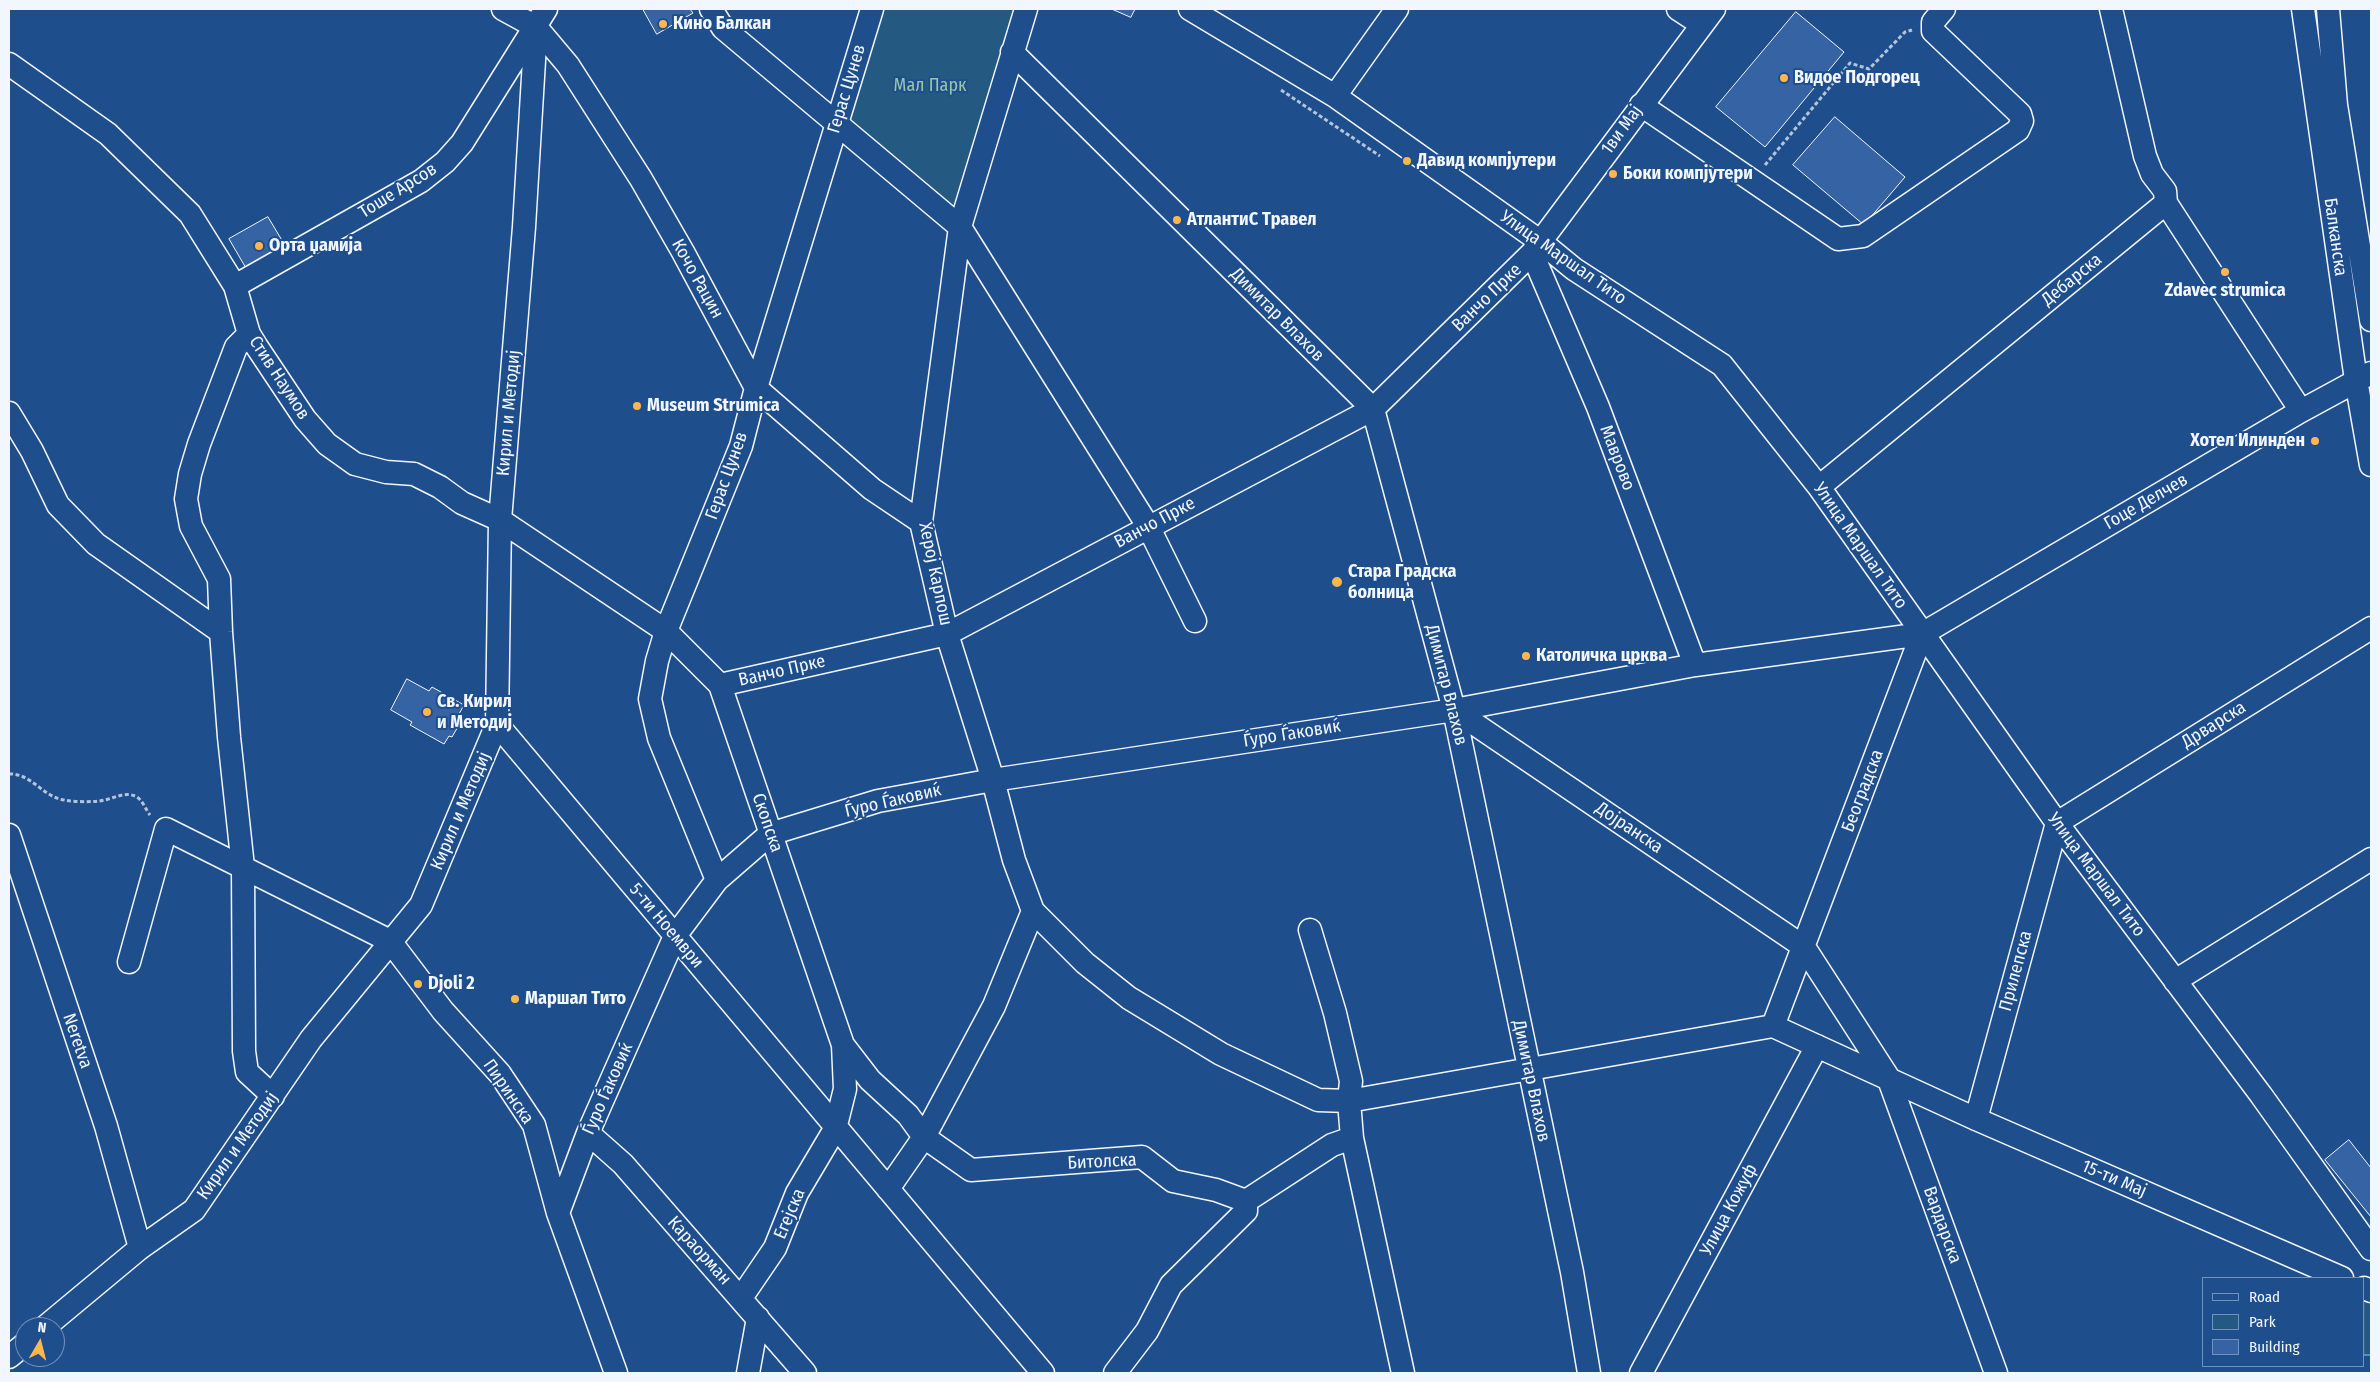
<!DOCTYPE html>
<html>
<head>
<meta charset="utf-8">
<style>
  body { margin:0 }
  #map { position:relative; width:2380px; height:1382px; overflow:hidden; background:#1f4e8c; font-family:"Fira Sans Condensed",sans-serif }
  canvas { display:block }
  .frame { position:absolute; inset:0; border:10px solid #f2f6ff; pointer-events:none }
  .legend { position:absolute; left:2202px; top:1277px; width:162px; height:90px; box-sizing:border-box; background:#1f4e8c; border:1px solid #7391ba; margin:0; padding:6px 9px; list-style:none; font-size:15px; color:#f2f6ff }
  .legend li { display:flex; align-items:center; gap:10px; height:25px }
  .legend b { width:25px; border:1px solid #7391ba }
  .north { position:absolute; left:15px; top:1317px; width:50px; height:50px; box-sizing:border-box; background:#1f4e8c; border:1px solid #7391ba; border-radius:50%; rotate:8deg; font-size:14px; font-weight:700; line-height:20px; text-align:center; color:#f2f6ff }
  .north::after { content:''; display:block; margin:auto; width:18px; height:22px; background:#ffb74d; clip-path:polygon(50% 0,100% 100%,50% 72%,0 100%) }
</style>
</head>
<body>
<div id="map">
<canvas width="2380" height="1382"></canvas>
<div class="frame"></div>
<ul class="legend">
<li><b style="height:6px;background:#1f4e8c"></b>Road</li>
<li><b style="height:14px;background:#245a82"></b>Park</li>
<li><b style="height:14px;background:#3563a3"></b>Building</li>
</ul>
<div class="north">N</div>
</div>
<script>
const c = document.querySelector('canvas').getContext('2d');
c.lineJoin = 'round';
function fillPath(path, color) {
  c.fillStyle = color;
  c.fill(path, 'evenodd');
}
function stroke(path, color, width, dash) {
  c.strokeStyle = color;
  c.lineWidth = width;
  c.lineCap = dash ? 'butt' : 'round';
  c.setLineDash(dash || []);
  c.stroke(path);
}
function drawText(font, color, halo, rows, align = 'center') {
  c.font = font + ' "Fira Sans Condensed",sans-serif';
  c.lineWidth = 4;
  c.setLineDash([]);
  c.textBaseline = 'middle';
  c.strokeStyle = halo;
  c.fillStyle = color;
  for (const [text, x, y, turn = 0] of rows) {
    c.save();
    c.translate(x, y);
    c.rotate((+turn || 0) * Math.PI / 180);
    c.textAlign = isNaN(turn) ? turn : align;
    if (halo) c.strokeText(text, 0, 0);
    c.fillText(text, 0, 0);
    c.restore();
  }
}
const green = new Path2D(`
  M879,9H1026L960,227L849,123Z
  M2364,1292L2371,1295V1355H2364Z`);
const building = new Path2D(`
  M643,9H690L693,13L657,34Z
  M1112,9H1135L1131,17Z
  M1796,12L1844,52L1765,147L1716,107Z
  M1835,117L1905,177L1864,225L1793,165Z
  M268,217L289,252L250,275L229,239Z
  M407,679L429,691L432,687L464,705L459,714L463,718L452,737L449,736L444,744L410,725L412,722L391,710Z
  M2349,1140L2371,1168V1217L2325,1160Z`);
const path = new Path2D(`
  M1281,90L1380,156
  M1765,165L1850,63L1869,69L1905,32L1912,30
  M9,774C31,773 43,797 64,800C75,802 88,802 99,801C112,800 125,790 137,797C143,801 146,810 150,815`);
const minor = new Path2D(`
  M503,9L536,27L568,65L641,179L683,252L756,388L872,489L921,522
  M711,9L723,28L960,227L1148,526L1195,621
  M1026,9L960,227L921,522L947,634L993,780L1014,860L1033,911L1085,963L1129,998L1221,1054L1318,1100L1349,1101L1773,1026
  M1190,9L1335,96L1541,242L1574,269L1722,365L1819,487L2057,823L2261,1095L2371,1249
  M1678,9L1701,24
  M2303,9L2356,380L2371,465
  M2328,9L2336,105L2371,320
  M1012,52L1373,409L1454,710L1572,1272L1589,1373
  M9,64L108,134L190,214L235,286L249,334L257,347L305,419L327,444L355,464L386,472L414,474L440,487L462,503L500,520L666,631L720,685L843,1045L870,1080L908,1115L924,1137L888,1189
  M1335,96L1397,9
  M1641,105L1838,239L1863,236L2018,130L2022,121L2020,114L1933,31V22L1944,9
  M2166,203L2301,411
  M1532,253L1598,407L1695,665
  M235,286L421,181L445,162L462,143L546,9
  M249,334L236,347L199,444L190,474L186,499L191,526L219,579L221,632L229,737L243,867L244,1051L247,1072L273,1096
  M9,413L32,451L58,505L96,544L221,632
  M1819,487L2166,203L2165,191L2152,174L2145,156L2111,9
  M1922,634L1773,1026L1976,1119L2342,1278
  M720,685L947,634L1373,409L1532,253L1714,9
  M1454,710L1804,947L1888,1077L1996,1373
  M497,724L1043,1373
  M9,835L106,1126L140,1248
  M717,880L659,738L650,699L657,661L666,631L741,446L756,388L872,9
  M1033,911L994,1006L924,1137L971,1170L1142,1157L1173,1181L1216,1190L1246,1201L1332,1145L1352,1138
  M1310,930L1335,1013L1351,1081L1349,1101L1352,1138L1403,1373
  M129,962L166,829L390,941L443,1011L500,1074L534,1125L558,1213L616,1373
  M2175,981L2371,859
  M1976,1119L2057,823L2371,628
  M588,1133L623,1164L805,1373
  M558,1213L588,1133L675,936L717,880L770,834L878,801L993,780L1454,710L1695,665L1922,634L2301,411L2371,373
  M2364,1288L2371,1291
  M741,1298L775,1248L797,1193L835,1129L845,1089L843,1045
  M45,1327L140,1248L194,1210L311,1039L421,905L497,724L500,520L524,227L536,27
  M9,1357L25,1344
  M748,1373L758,1318
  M1115,1373L1147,1331L1171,1285L1246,1211V1201
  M1641,1373L1817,1046`);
const markers = [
  [663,24,5,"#ffb74d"],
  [1784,78,5,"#ffb74d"],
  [1407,161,5,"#ffb74d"],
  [1613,174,5,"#ffb74d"],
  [1177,220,5,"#ffb74d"],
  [259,246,5,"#ffb74d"],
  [2225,272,5,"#ffb74d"],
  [637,406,5,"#ffb74d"],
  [2315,441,5,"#ffb74d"],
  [1337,582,6,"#ffb74d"],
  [1526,656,5,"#ffb74d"],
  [427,712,5,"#ffb74d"],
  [418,984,5,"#ffb74d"],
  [515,999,5,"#ffb74d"]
];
const poiNames = [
  ["Кино Балкан",673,24],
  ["Видое Подгорец",1794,78],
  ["Давид компјутери",1417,161],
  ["Боки компјутери",1623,174],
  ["АтлантиС Травел",1187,220],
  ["Орта џамија",269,246],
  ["Zdavec strumica",2225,291,"center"],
  ["Museum Strumica",647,406],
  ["Хотел Илинден",2305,441,"right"],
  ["Стара Градска",1348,572],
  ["болница",1348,593],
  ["Католичка црква",1536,656],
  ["Св. Кирил",437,702],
  ["и Методиј",437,723],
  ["Djoli 2",428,984],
  ["Маршал Тито",525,999]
];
const parkNames = [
  ["Мал Парк",930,86]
];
const streetNames = [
  ["Герас Цунев",847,89,-73],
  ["1ви Мај",1622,130,-54],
  ["Тоше Арсов",398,191,-32],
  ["Балканска",2335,237,82],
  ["Улица Маршал Тито",1563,258,35],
  ["Кочо Рацин",697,279,61],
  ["Дебарска",2072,280,-39],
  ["Ванчо Прке",1487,298,-44],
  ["Димитар Влахов",1277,315,45],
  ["Стив Наумов",279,378,57],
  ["Кирил и Методиј",509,413,-85],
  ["Маврово",1617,458,69],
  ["Герас Цунев",727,476,-70],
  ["Гоце Делчев",2146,502,-30],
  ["Ванчо Прке",1155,523,-28],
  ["Улица Маршал Тито",1860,546,55],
  ["Херој Карпош",935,574,78],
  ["Ванчо Прке",782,671,-13],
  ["Димитар Влахов",1446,685,76],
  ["Дрварска",2214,725,-32],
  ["Ѓуро Ѓаковиќ",1292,734,-9],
  ["Београдска",1863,791,-69],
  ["Ѓуро Ѓаковиќ",893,801,-13],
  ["Кирил и Методиј",461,811,-67],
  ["Скопска",767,823,71],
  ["Дојранска",1629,828,34],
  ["Улица Маршал Тито",2096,875,53],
  ["5-ти Ноември",666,926,50],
  ["Прилепска",2016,971,-75],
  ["Neretva",77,1041,71],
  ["Димитар Влахов",1531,1081,78],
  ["Ѓуро Ѓаковиќ",608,1089,-66],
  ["Пиринска",508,1092,55],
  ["Кирил и Методиј",238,1146,-55],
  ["Битолска",1102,1162,-3],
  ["15-ти Мај",2114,1179,23],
  ["Улица Кожуф",1729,1210,-62],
  ["Егејска",790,1214,-67],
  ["Вардарска",1942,1225,70],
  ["Караорман",699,1251,48]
];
fillPath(green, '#245a82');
stroke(green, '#a8bbd7', 1);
fillPath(building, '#3563a3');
stroke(building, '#f2f6ff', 1);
stroke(minor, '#f2f6ff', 25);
stroke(path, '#b3c4dc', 3, [4, 2.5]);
stroke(minor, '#1f4e8c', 22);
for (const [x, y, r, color] of markers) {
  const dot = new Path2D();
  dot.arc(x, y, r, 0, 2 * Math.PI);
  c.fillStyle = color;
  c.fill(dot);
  stroke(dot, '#1f4e8c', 2);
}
drawText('bold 18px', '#f2f6ff', '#1f4e8c', poiNames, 'left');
drawText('18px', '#97c8a6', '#1f4e8c', parkNames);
drawText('18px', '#f2f6ff', '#1f4e8c', streetNames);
</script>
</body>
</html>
